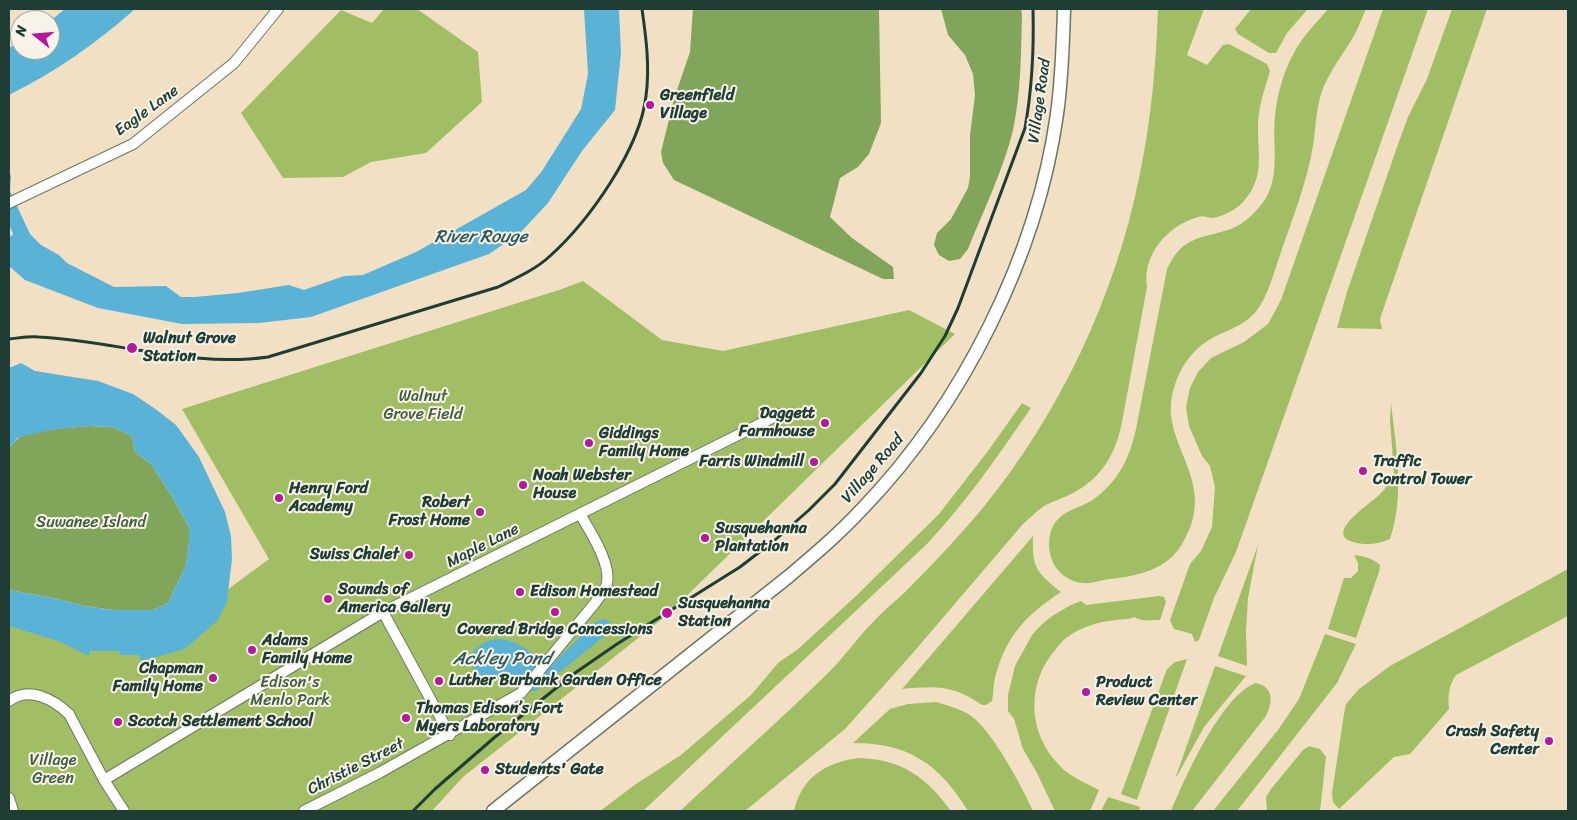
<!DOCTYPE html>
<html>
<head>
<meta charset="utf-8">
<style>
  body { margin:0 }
  #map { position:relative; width:1577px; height:820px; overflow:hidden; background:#f2e0c4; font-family:Sriracha,sans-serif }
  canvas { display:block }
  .frame { position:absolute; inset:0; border:10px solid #1f3d34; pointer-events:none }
  .north { position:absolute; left:10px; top:10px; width:50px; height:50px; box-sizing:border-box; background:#f7f3e8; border:1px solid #a1aaa0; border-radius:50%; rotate:287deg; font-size:14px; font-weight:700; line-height:20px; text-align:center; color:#1f3d34 }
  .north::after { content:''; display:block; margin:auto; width:18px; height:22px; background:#b5179e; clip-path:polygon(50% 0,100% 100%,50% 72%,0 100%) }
</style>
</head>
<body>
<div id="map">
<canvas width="1577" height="820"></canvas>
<div class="frame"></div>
<div class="north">N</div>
</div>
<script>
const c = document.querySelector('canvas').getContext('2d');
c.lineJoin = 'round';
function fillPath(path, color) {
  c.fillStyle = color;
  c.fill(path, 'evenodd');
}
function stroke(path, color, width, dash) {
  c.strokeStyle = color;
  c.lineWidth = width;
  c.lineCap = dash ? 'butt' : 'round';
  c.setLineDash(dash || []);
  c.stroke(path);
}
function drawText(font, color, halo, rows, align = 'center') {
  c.font = font + ' Sriracha,sans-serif';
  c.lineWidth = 4;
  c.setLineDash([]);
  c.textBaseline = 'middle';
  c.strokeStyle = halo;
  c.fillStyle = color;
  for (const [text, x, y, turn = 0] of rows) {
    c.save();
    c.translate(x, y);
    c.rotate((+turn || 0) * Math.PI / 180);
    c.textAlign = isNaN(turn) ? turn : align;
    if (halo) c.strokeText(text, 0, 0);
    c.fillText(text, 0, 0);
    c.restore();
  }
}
const green = new Path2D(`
  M384,9H417L478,52L482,102L426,153L371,162L343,177L283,178L241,113L341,10L372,23Z
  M1158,9H1204L1187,55L1207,65L1223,45L1229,44L1267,64L1270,71C1265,88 1259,105 1258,123C1257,153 1266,177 1243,202C1237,209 1222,217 1213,218C1207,218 1204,215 1198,217C1167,226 1142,255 1147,287L1122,422C1116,453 1102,478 1073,493C1064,498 1053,501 1044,506C1037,511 1030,518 1023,524L912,654L845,729L745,811H680C728,766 778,722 826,675C843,659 857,638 874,621C886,608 901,597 913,584C937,560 960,535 982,509C1059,415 1115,297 1139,178C1151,122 1156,66 1158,9Z
  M1251,9H1308L1287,33L1276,53H1269L1238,34L1235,29Z
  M1328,9H1366C1362,17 1359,26 1355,34C1344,53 1330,70 1322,91C1316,108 1316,127 1313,146C1307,182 1293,217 1281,252C1275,269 1270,289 1261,304C1251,322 1234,328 1216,336C1194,347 1181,365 1174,388C1156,445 1222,479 1182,544C1167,570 1137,576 1110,579C1101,580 1091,584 1082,583C1058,580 1045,557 1050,535C1056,508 1080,511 1098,496C1120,478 1130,456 1136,429L1167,269C1182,237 1198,239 1228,230C1244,225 1259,210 1267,196C1280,172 1272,142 1275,116C1277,94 1284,70 1295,51C1303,36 1317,22 1328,9Z
  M1383,9H1428L1236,552L1214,598L1199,640L1195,642L1192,634L1174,629L1170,620L1190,564L1201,551L1212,527L1215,487L1210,466L1202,456L1189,426L1186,407L1190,388L1198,372L1211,358L1244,342L1268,324L1281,300Z
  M1452,9H1487L1382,313L1380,320L1382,329L1337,328L1347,292L1397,147L1408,117L1427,79Z
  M583,281L662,340L723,351L909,310L955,334L666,616L463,777L432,811H9V621L139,655L269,559L182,409L562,289Z
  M1022,403L1031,408C998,456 967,501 927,544L643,811H600L636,784L681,755L751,695L779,662L797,650L856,596L939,514L988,451Z
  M1391,403C1396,448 1405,495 1390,539C1378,544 1366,546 1353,542C1323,533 1372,503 1380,494C1386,489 1389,482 1392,474H1394L1390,419Z
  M1033,536C1032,568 1036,572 1061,592C1028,614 1007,634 996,674C993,683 994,692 992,701L986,705H982C953,685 936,686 902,689Z
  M1258,545L1248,598L1246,632L1247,666L1218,656Z
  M1354,555C1364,556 1372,558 1380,565L1379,572L1356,638L1328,629L1344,578H1351L1358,571V563Z
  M1568,569V616L1456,675C1448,687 1448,696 1449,709L1410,754L1394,757L1339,809L1333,802L1332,793L1344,714L1346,704L1359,689L1390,666Z
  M1159,596L1164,597L1166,602L1160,620C1150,620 1143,622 1134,617C1129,620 1122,619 1116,620C1097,622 1081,627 1066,638C1062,641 1059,645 1056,649C1026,683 1027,733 1060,766C1070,777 1086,783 1099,790L1090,811H1055L1037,773L1023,749L1014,719L1008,711V695L1015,666L1032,635L1041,625L1052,616L1071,605L1081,601L1086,605Z
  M1325,634L1356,644L1337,683L1237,811H1213L1278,730L1299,699Z
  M1187,659L1137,800L1121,794L1167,669L1175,662Z
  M1215,666L1246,676L1204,727L1177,776H1176Z
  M1256,683C1274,687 1273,702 1266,716L1192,811H1171C1184,780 1222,694 1256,683Z
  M936,702C949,706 965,710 975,719C996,738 1021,785 1033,811H968C939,764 909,743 853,743L890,709L908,704Z
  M1309,746L1320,749L1326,757L1320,811H1267L1266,797L1271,789L1303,750Z
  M858,758C902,759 926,777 951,811H794C802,777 825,763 858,758Z
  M1108,797L1140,807L1139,811H1101Z`);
const forest = new Path2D(`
  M693,9H879L881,123L869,154L858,167L840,178L830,217L852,238L893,267L894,279H883L674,180L663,163L661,152L674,99L690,52Z
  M941,9H1021L1022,15C1021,53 1021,93 1013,130C1004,168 983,212 968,249L960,259L949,261L939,255L934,245L937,233L951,219L968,188L970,176V135L975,95L973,74L965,55L948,35Z
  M89,426L112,427L132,436L135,452L151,464L173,498L189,527V542L186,565L168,603L153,610H114L84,606L58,599L9,590V449C11,446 14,442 17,439C29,429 72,428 89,426Z`);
const water = new Path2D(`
  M65,9H135C97,43 55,72 9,95V48L20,42V50H50V21Z
  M584,9H619L621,53L615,110L582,151L548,203L520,233L489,254L311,317L259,323L182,324L98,308L25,280L9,266V238L13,234L9,224V172L11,176L10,191L30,234L41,245L59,255L67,263L114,287L166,286L181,297H194L238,293L289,285L304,290L344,276L363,275L416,252L526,190L542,171L581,109L588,74Z
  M21,363L35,371L98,381L133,394L154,408L176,425L199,457L225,512L231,536L232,559L227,602L217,621L185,649L141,661L139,655H120L119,651H90L89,656L61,642L9,626V590L58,599L84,606L114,610H153L168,603L186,565L189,542V527L173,498L151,464L135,452L132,436L112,427L89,426L49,430L17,438L9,449V368Z
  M605,619L610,622L611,631L536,691C515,691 508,673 485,679L472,667L470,655C498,622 524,647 549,666H551L595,622Z`);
const minor = new Path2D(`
  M9,203L133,144L234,63L278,9
  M383,612L450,735
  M9,701C29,686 53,699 69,714L104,780L124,811
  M104,780L383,612L780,414
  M9,798L13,811
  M304,811L379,773L521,693L595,603C600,596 605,591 607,583C611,563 590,531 580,514`);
const tertiary = new Path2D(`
  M493,811L788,577C814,555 840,533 863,508C962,405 1037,257 1057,114C1062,79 1063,44 1064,9`);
const rail = new Path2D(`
  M9,339C19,338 29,336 39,337C116,341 192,368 268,357L498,287C516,278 535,270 550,256C589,221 640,149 646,96C650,67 646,37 642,9
  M413,811L435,789L495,737L575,673L617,644L740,567L775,540L809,510L835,484L921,373L945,336L958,308L1025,128C1032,89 1034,48 1033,9`);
const markers = [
  [650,105,5,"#b5179e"],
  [132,348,6,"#b5179e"],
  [825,423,5,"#b5179e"],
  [589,443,5,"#b5179e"],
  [814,462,5,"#b5179e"],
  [1363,471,5,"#b5179e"],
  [523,485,5,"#b5179e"],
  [279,498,5,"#b5179e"],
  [480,512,5,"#b5179e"],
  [705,538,5,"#b5179e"],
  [409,555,5,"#b5179e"],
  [520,592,5,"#b5179e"],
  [328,599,5,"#b5179e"],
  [555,612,5,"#b5179e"],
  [667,613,6,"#b5179e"],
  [252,650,5,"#b5179e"],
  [213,678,5,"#b5179e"],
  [439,681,5,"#b5179e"],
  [1086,692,5,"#b5179e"],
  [406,718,5,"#b5179e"],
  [118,722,5,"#b5179e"],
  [1549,741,5,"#b5179e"],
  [485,770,5,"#b5179e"]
];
const poiNames = [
  ["Greenfield",660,96],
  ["Village",660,114],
  ["Walnut Grove",143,339],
  ["Station",143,357],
  ["Daggett",815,414,"right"],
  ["Farmhouse",815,432,"right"],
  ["Giddings",599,434],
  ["Family Home",599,452],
  ["Farris Windmill",804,462,"right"],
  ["Traffic",1373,462],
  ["Control Tower",1373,480],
  ["Noah Webster",533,476],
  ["House",533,494],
  ["Henry Ford",289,489],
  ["Academy",289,507],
  ["Robert",470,503,"right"],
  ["Frost Home",470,521,"right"],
  ["Susquehanna",715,529],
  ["Plantation",715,547],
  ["Swiss Chalet",399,555,"right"],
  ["Sounds of",338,590],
  ["America Gallery",338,608],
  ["Edison Homestead",530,592],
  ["Susquehanna",678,604],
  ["Station",678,622],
  ["Covered Bridge Concessions",555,630,"center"],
  ["Adams",262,641],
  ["Family Home",262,659],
  ["Chapman",203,669,"right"],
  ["Family Home",203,687,"right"],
  ["Luther Burbank Garden Office",449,681],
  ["Product",1096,683],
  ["Review Center",1096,701],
  ["Thomas Edison’s Fort",416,709],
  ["Myers Laboratory",416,727],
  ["Scotch Settlement School",128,722],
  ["Crash Safety",1539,732,"right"],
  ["Center",1539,750,"right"],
  ["Students' Gate",495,770]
];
const streetNames = [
  ["Village Road",1040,101,-82],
  ["Eagle Lane",147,111,-36],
  ["Village Road",873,469,-49],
  ["Maple Lane",483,546,-27],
  ["Christie Street",356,767,-27]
];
const parkNames = [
  ["Walnut",423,397],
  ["Grove Field",423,415],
  ["Suwanee Island",91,523],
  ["Edison's",290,683],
  ["Menlo Park",290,701],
  ["Village",53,761],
  ["Green",53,779]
];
const waterNames = [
  ["River Rouge",481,237],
  ["Ackley Pond",502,659]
];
fillPath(green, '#a2be65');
fillPath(forest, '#81a55a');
fillPath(water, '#5ab3d7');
stroke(minor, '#697666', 12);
stroke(tertiary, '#697666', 15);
stroke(minor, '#fff', 10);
stroke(tertiary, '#fff', 12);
stroke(rail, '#1f3d34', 3);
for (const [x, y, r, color] of markers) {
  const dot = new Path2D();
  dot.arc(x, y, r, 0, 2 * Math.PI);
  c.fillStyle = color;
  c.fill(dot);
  stroke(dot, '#f7f3e8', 2);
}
drawText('bold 16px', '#1f3d34', '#f7f3e8', poiNames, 'left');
drawText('16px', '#1f3d34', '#f7f3e8', streetNames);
drawText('16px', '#405d40', '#f7f3e8', parkNames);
drawText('italic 18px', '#2e5a5d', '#f7f3e8', waterNames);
</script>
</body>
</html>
